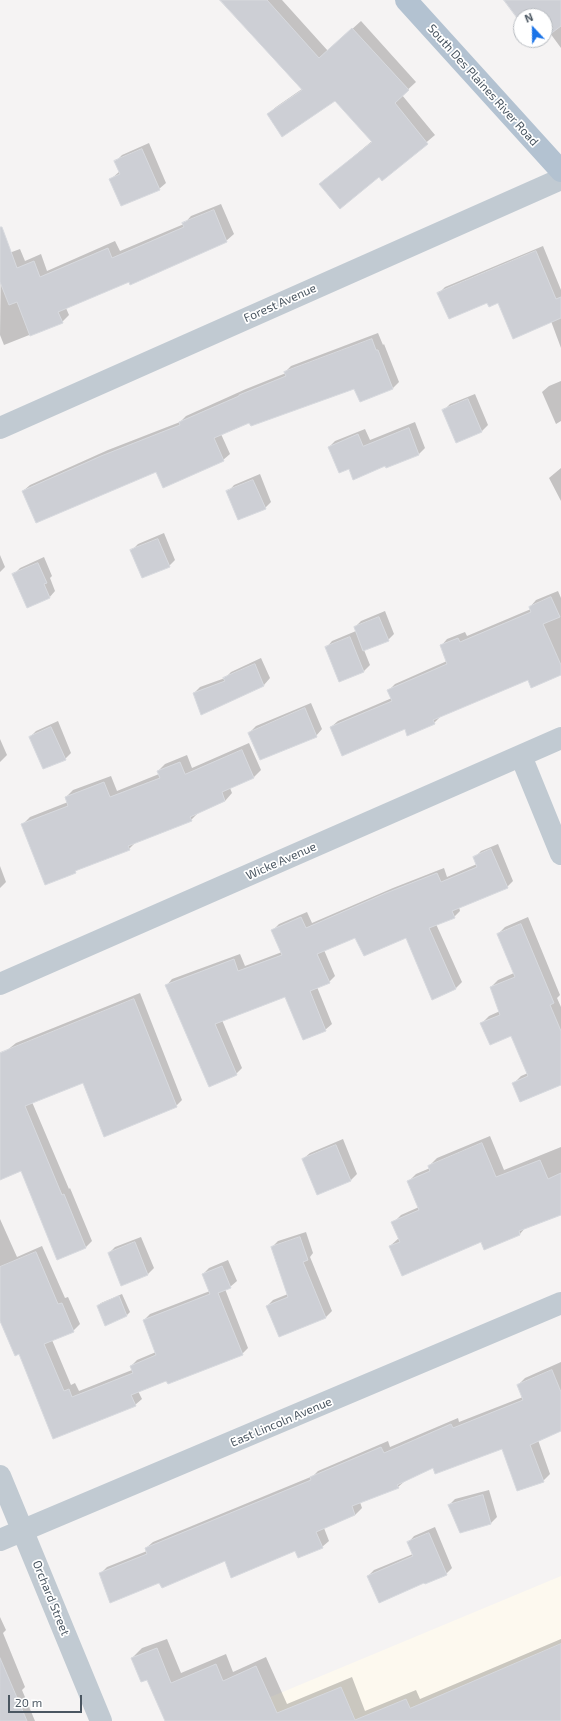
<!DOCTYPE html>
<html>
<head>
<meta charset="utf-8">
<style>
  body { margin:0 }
  #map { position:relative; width:561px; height:1721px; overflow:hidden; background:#f5f3f3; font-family:"Exo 2",sans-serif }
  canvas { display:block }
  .north { position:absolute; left:513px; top:8px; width:40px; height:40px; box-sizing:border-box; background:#fff; border:1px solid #b7bbc0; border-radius:50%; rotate:338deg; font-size:11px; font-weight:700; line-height:16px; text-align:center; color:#4a5661 }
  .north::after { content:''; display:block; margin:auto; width:14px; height:18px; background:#1a73e8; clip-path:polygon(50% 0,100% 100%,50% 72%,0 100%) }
  .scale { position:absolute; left:8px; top:1695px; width:74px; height:18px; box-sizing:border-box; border:2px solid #4a5661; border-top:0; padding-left:5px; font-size:12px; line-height:14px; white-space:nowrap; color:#4a5661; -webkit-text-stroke:3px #fff; paint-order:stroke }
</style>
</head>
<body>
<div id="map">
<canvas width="561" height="1721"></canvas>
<div class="north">N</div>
<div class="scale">20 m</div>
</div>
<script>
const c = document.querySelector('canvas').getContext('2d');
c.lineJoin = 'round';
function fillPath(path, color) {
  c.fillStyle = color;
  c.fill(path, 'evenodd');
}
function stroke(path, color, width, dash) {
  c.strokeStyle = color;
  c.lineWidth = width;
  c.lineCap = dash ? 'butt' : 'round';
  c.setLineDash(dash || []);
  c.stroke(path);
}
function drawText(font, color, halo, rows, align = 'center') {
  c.font = font + ' "Exo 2",sans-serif';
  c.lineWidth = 3.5;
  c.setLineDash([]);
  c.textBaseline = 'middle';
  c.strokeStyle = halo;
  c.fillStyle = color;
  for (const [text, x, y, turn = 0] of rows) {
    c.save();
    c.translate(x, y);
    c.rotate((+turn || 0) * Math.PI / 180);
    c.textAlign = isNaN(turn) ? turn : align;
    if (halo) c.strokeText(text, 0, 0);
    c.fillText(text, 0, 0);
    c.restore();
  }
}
const commercial = new Path2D(`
  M561,1576V1721H213Z`);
const shadow = new Path2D(`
  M232,0H282L328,51L361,21L416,82L402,95L435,135L382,180L379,176L321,184L372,141L335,99L268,114L276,107L302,89Z
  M516,0H561V48L550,33L545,36V16H521V21Z
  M149,143L166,183L159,189L111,179L120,171L116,161L122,155Z
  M221,204L234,234L226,241L66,308L69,315L62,322L4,345L0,335L1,256L20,249L25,261L41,254L47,271L115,241L120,251L184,224L191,216Z
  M543,246L561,290V348L551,321L498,302L487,301L439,293L445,287Z
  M378,333L383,345L384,344L399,382L393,388L360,401L355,387L250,421L221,434L230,454L223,460L23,491L30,485L108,450L180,422L186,416L246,389L286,373L285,372L291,366Z
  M561,381V421L556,424L542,392L549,386Z
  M475,394L488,425L482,431L443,411L450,404Z
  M415,422L425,448L419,454L387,467L386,465L349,468L329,447L335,441L365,429L370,440Z
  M561,468V501L549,478Z
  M260,474L271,502L265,508L228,492L234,485Z
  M164,533L175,560L169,566L131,551L138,544Z
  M0,555L5,567L0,572Z
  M44,557L52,576L50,578L55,591L49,598L14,574L20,568Z
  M558,591L561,598V674L529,679L441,716L434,723L405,728L331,727L338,721L392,698L389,690L395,684L447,661L441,646L447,639L465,632L467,636L531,609L530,607L536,600Z
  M385,611L394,634L388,640L364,650L370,665L364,671L340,681L326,648L332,641L356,631L355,627L361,621Z
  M261,658L270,678L264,685L202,713L194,693L200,687L225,678L231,672Z
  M311,703L322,729L316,736L249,733L256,726Z
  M58,721L71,753L65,759L30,737L36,731Z
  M0,739L7,755L0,762Z
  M249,743L261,770L254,777L230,788L232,793L225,801L198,813L191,820L137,841L129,849L79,868L75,872L23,824L30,817L68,802L66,797L73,790L111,776L117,791L159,774L158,771L165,764L187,755L192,768Z
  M498,844L513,881L507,887L459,907L460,911L454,917L436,924L462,982L456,988L433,998L406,937L356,936L324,950L335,976L329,982L317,987L332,1024L325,1030L286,996L222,1020L242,1068L236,1074L166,986L172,979L240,954L245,966L282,952L273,930L279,924L307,912L312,923L393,888L444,868L447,877L477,864L475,857L481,851Z
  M0,866L6,882L0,888Z
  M528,917L560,995L557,998L561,1007V1084L514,1083L521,1076L528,1073L512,1034L481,1024L489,1016L500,1011L491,987L498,980L514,973L498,934L505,927Z
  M140,993L182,1100L176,1106L83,1082L32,1102L69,1189L70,1188L92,1241L85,1248L21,1170L0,1179V1056L16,1043Z
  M490,1136L504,1170L561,1147V1214L526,1227L520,1234L482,1240L390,1246L399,1238L393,1223L401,1215L419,1207L408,1182L416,1174L430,1168L429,1166L437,1158Z
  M343,1139L357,1174L351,1180L318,1194L303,1159L310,1153Z
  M0,1219L17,1257L42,1246L65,1298L68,1297L80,1324L73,1331L52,1340L71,1385L75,1383L79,1391L132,1370L131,1366L137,1360L156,1352L144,1320L150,1314L210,1291L203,1274L209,1268L228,1260L237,1281L230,1287L225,1289L248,1348L242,1354L138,1391L142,1399L135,1405L53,1437L20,1353L0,1320Z
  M306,1232L313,1253L310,1257L332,1311L326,1317L279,1336L267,1306L273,1300L288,1294L272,1247L278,1241Z
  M141,1237L154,1268L148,1274L122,1284L109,1253L115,1247Z
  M122,1294L130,1312L127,1315L106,1324L98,1306L101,1303Z
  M561,1362V1430L538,1440L550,1474L543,1481L503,1447L433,1466L405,1481L398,1487L360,1502L362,1508L355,1515L324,1528L329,1541L322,1547L296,1549L225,1560L160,1581L100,1574L107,1567L147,1551L146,1548L153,1542L313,1476L318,1471L388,1441L390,1447L458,1418L459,1422L523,1397L518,1385L525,1378Z
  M489,1490L497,1517L491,1523L460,1532L449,1505L455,1499Z
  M435,1527L452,1568L446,1574L368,1576L374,1570L413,1554L408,1543L414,1536Z
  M0,1617L6,1630L3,1633L25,1687L22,1690L35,1721H0Z
  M167,1639L181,1673L226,1654L233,1672L266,1657L287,1704L352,1677L365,1711L416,1690L420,1699L561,1639V1721H213L148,1678L132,1658L142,1648Z`);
const building = new Path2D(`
  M220,0H267L319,58L352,28L409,90L395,103L428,144L382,181L379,177L340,209L319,184L372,142L335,101L282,137L267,114L302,90Z
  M504,0H561V26L545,38V16H521V23Z
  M142,149L160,190L121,206L109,179L120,174L114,161Z
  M214,210L227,242L130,285L129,282L58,312L63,323L30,336L17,302L9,305L0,282V227H2L17,268L34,261L40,277L108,248L112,258L184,227L182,223Z
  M536,251L556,299L561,297V318L513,339L498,303L489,307L487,303L449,319L437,293Z
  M372,339L376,350H378L393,389L360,402L354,389L251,426L249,423L214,438L224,461L163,488L156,472L36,523L22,491L101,456L180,425L179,422L239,396V395L286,376L284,372Z
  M468,399L482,432L456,443L442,410Z
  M409,428L419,455L386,468L385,466L353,480L349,469L339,473L328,447L358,434L363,446Z
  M253,480L266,509L238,520L226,491Z
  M158,539L170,567L142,578L130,550Z
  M38,563L47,583L44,584L50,598L27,608L12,574Z
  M551,597L560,617L543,624L561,665V675L531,688L528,680L433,720L435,724L407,736L405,729L342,756L330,727L392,701L387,690L447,664L440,645L458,638L460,642L531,612L529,607Z
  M379,617L389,641L363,651L354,627Z
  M350,637L364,672L339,682L325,647Z
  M255,664L264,686L201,715L193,693L225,681L223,678Z
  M305,708L317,737L260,760L248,733Z
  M51,727L66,760L43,769L29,737Z
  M242,750L254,778L222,792L225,801L190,817L192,821L128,846L130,850L75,871L76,873L45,885L21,824L68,806L65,797L104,782L110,797L160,778L157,771L180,762L185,774Z
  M491,849L508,888L452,911L455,918L429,928L456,989L432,1000L406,938L364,956L355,938L317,954L330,983L310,991L326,1031L303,1040L285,997L215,1024L237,1075L209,1087L165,985L234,959L238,971L282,955L271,930L301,917L306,928L386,893L437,873L441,882L477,867L473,857Z
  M521,924L554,1003L550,1005L561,1031V1085L520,1102L512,1083L528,1076L511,1036L490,1045L480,1023L500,1015L490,987L515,977L497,934Z
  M134,999L177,1107L104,1137L83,1083L25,1106L62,1195L64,1194L86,1248L57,1260L21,1171L0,1180V1053Z
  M482,1143L496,1177L540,1160L548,1179L561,1173V1215L519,1231L520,1235L484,1250L481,1242L402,1276L389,1246L400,1242L391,1222L419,1210L407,1181L430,1171L428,1166Z
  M336,1145L351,1181L317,1195L302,1159Z
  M300,1237L308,1260L303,1262L326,1318L279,1337L266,1306L288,1297L271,1247Z
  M135,1242L148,1275L121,1286L108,1253Z
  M36,1252L58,1304L62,1303L74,1332L44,1344L64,1391L69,1389L72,1397L133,1373L130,1366L156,1355L143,1320L210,1294L202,1274L222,1266L231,1288L218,1293L243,1355L168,1384L166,1381L131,1395L136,1406L53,1439L19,1354L15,1356L0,1321V1267Z
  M119,1296L127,1316L105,1326L97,1306Z
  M552,1370L561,1392V1431L530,1445L544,1482L517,1491L502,1449L435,1474L433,1468L397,1485L399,1488L352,1506L355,1515L316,1532L323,1548L298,1558L295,1551L231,1578L225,1561L162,1588L159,1583L110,1603L99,1573L147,1554L145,1548L311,1480L310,1477L381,1447L384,1453L451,1424L453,1428L523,1400L517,1385Z
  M483,1495L491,1524L460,1533L448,1505Z
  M429,1533L447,1575L425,1584L424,1583L379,1603L367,1576L413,1556L407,1542Z
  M561,1644V1721H165L147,1680L141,1682L131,1658L157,1648L171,1683L216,1664L223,1681L256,1666L277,1713L341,1687L355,1720L406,1699L410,1708Z
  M0,1658L27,1721H0Z`);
const minor = new Path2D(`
  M0,428L561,179
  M521,756L561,854
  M0,984L561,738
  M0,1476L101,1721
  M0,1540L561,1303`);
const major = new Path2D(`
  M406,0L561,171`);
const streetNames = [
  ["South Des Plaines River Road",483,85,48],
  ["Forest Avenue",280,303,-24],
  ["Wicke Avenue",281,861,-24],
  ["East Lincoln Avenue",281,1422,-23],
  ["Orchard Street",51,1598,68]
];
fillPath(commercial, '#fdf9ef');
fillPath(shadow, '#0003');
fillPath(building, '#cdcfd5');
stroke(building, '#d7d9de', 1);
stroke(minor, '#c1cad2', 22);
stroke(major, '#b3c2d1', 22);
drawText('12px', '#4a5661', '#fff', streetNames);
</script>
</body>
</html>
